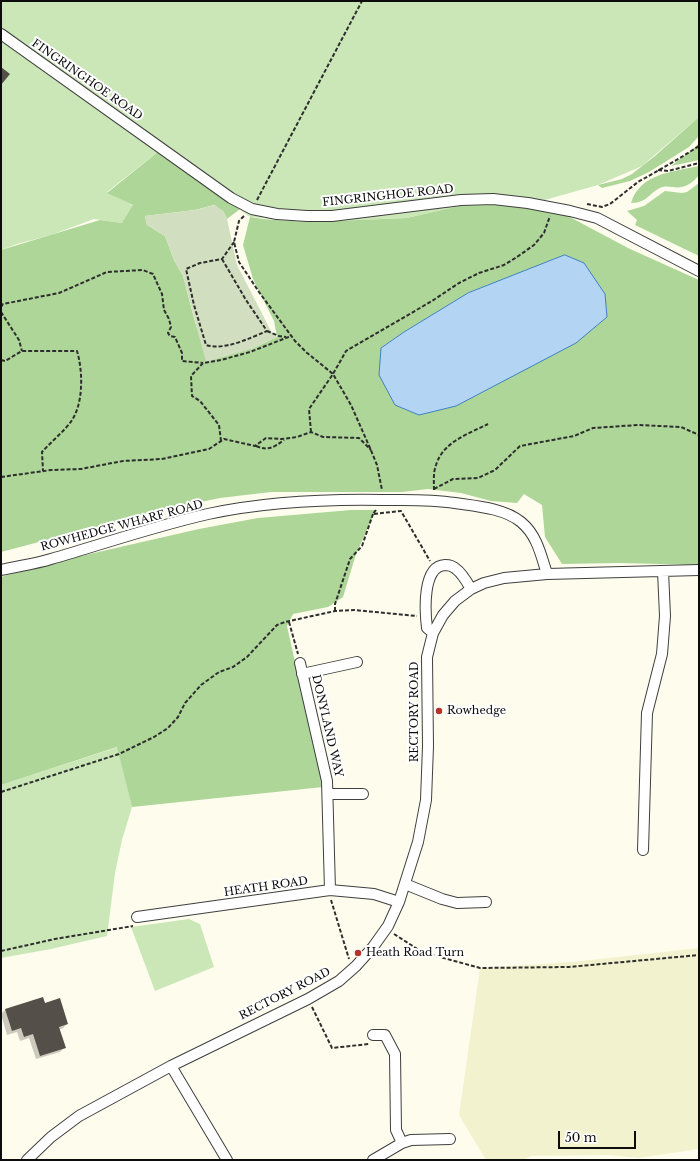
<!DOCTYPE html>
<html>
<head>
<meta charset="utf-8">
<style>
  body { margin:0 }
  #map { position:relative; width:700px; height:1161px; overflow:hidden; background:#fefded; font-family:"Libre Baskerville",serif }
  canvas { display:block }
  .frame { position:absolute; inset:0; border:2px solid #0c0c0c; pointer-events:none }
  .scale { position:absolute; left:558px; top:1131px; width:78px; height:18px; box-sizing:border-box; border:2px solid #0c0c0c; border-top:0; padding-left:5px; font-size:12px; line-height:14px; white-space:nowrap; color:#0c0c0c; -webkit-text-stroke:3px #fff; paint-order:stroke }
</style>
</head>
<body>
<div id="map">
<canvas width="700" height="1161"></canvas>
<div class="frame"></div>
<div class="scale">50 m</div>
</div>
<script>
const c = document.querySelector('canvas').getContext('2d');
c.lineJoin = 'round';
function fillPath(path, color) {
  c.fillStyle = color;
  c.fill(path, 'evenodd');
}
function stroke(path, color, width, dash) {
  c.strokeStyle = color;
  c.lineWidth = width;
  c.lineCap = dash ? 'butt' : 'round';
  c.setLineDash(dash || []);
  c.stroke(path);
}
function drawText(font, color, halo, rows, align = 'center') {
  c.font = font + ' "Libre Baskerville",serif';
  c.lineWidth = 4;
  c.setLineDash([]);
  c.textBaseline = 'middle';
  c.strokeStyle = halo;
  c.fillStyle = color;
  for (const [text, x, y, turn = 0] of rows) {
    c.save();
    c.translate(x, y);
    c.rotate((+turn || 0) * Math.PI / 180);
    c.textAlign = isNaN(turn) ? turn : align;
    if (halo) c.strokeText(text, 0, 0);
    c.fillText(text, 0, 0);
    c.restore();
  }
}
const farmland = new Path2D(`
  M699,948V1149L639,1158L608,1155L531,1156L523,1160H486L459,1115L480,968L572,962Z`);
const green = new Path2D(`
  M1,1H699V117L642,166L598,185L513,209L459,206L407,218L308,222L250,217L159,151L107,192L136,207L122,223L94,219L51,235L17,244L1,250Z
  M118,747L132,807L122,840L115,873L107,936L51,949L1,958V785Z
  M189,919L200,924L214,967L155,991L131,927Z`);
const forest = new Path2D(`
  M699,117V136L689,147L649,172L630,181L602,188L598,185L622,179L632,174L655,156Z
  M699,143V160L671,166L692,150Z
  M159,151L240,209L227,219L223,211L214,205L195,210L145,216L147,225L165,236L174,260L183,276L195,322L202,344L251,349L277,337L274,321L253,279L243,245L250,217L263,219L308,222L407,218L459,206L515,205L564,214L630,249L699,280V565L620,563L562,564L545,537L542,505L524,494L517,503L491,501L461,493L428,489L402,492H271L220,498L157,511L1,552V250L100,220L122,223L133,205L107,193ZM565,255L381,348L404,332L468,293Z
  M699,166V175C692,184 684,189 672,187C669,187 666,186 663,187C649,191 649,203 631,203C640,173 673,172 699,166Z
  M699,183V256L635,225L637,220L627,211L644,206L665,191L682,193L687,192Z
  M351,510H376L356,554L343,597L328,607L293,614L287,626L323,787L132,807L117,747L1,785V577L59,561L199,529L258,518Z`);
const cemetery = new Path2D(`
  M215,205L223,211L227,219L237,265L271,331L277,337L251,349L206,362L183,276L174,260L165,236L147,225L145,216L195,210Z`);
const water = new Path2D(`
  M565,255L584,263L605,294L607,317L576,343L456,406L419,415L395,405L379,375L381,348L404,332L468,293Z`);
const shadow = new Path2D(`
  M43,998L45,1004L67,1024L63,1028L59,1030L65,1047L60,1052L36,1059L29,1038L20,1041L17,1032L7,1035L1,1014L5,1010Z`);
const building = new Path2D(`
  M1,67L10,74L1,85Z
  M43,997L45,1003L60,998L68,1024L59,1027L66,1048L40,1056L33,1034L24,1037L21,1028L12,1031L5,1009Z`);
const path = new Path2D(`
  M658,170L668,171L699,163
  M257,200L362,1
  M587,204L602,207L610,204L638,182L680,158L699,146
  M244,216L239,221L234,242L239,262L259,292L295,341L306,352L333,374L351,405L370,448L377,465L382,490
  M222,259L246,300L267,331C250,338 224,351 206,345L194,305L186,269L200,263L222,259L234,242
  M1,307L3,304L59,293L107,272L143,270L153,274L162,294L164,310L169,319L171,327L168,333L170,336L175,337L182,353V361L203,363
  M1,312L19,340L22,351
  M267,331L279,336L286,337
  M1,360L5,361L22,351H77C83,371 84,405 70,423C62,433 51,442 42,452L43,471
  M311,432L309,409L333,374L346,351L432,301L459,283L479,273L504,265L517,257L534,245L544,233L550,216
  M221,441L219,425L200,401L192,396L191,376L203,363L221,360L250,352L291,336
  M256,446C268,451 273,448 284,440
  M1,477L51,470L81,469L123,461L162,459L209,449L224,439L255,446L266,438L282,439L297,437L311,432L323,437L359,438L371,450
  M434,489L453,479L478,478L495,470L520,446L574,436L593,428L638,425L681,427L699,435
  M434,490C434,482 433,473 436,465C443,442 468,434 488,424
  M376,510L373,514L401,511L430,561
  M335,611V604L350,559L362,546L373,514
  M289,622L298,654
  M1,792L119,754L154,737L168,728L178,717L185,703L201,685L219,672L233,667L247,657L277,625L285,622L335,611L354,610L417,616
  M331,900L349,959
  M394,934L422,952L480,968L569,967L699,955
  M1,951L55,939L133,926
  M312,1007L332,1048L369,1044`);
const minor = new Path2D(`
  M1,34L231,198L252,209L277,214L307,216H332L461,200L493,199L528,203L570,211L597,218L699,271
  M1,570C18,566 35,564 51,559C103,544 155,526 208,514C265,502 324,499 382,500C407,500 430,499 455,503C475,506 504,508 521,522C537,535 541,555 547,574
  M433,633L427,628C425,612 422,566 445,565C448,565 453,566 456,569C462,573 467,582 471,589
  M300,663L327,781L330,890
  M302,674L357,662
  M328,794H363
  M643,850L647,713L662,654L665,616L663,571
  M405,884L442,899L457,903L486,902
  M137,917L330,890L374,894L399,902
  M373,1035H385L395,1054L396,1130L402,1143
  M171,1066L227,1160
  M27,1160L51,1137L79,1116L171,1066L308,999L339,981L356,966L373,947L388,926L399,902L418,842L426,800L428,746L427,657L433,633L443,615L455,601L471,589L484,583L504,578L547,574L699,570
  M373,1160L402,1143L411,1140L450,1139`);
const markers = [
  [439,711,4,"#b5342b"],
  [358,953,4,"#b5342b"]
];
const streetNames = [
  ["FINGRINGHOE ROAD",87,80,35],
  ["FINGRINGHOE ROAD",388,196,-6],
  ["ROWHEDGE WHARF ROAD",122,526,-15],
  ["RECTORY ROAD",415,712,-90],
  ["DONYLAND WAY",327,726,77],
  ["HEATH ROAD",266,887,-8],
  ["RECTORY ROAD",285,994,-27]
];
const poiNames = [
  ["Rowhedge",447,711],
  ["Heath Road Turn",366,953]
];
fillPath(farmland, '#f2f3ce');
fillPath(green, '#cbe7b8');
fillPath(forest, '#add698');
fillPath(cemetery, '#d1debf');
fillPath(water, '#b4d4f3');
stroke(water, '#3e81c6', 1);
fillPath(shadow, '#0003');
fillPath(building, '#544f49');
stroke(minor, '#3f3f3f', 12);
stroke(path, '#2e2e2e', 2, [4, 2]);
stroke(minor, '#fff', 10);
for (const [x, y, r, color] of markers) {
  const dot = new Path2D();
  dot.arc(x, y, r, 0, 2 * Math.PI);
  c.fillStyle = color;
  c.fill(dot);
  stroke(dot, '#fff', 1.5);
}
drawText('11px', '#0c0c0c', '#fff', streetNames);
drawText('11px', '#0c0c0c', '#fff', poiNames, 'left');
</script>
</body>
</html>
